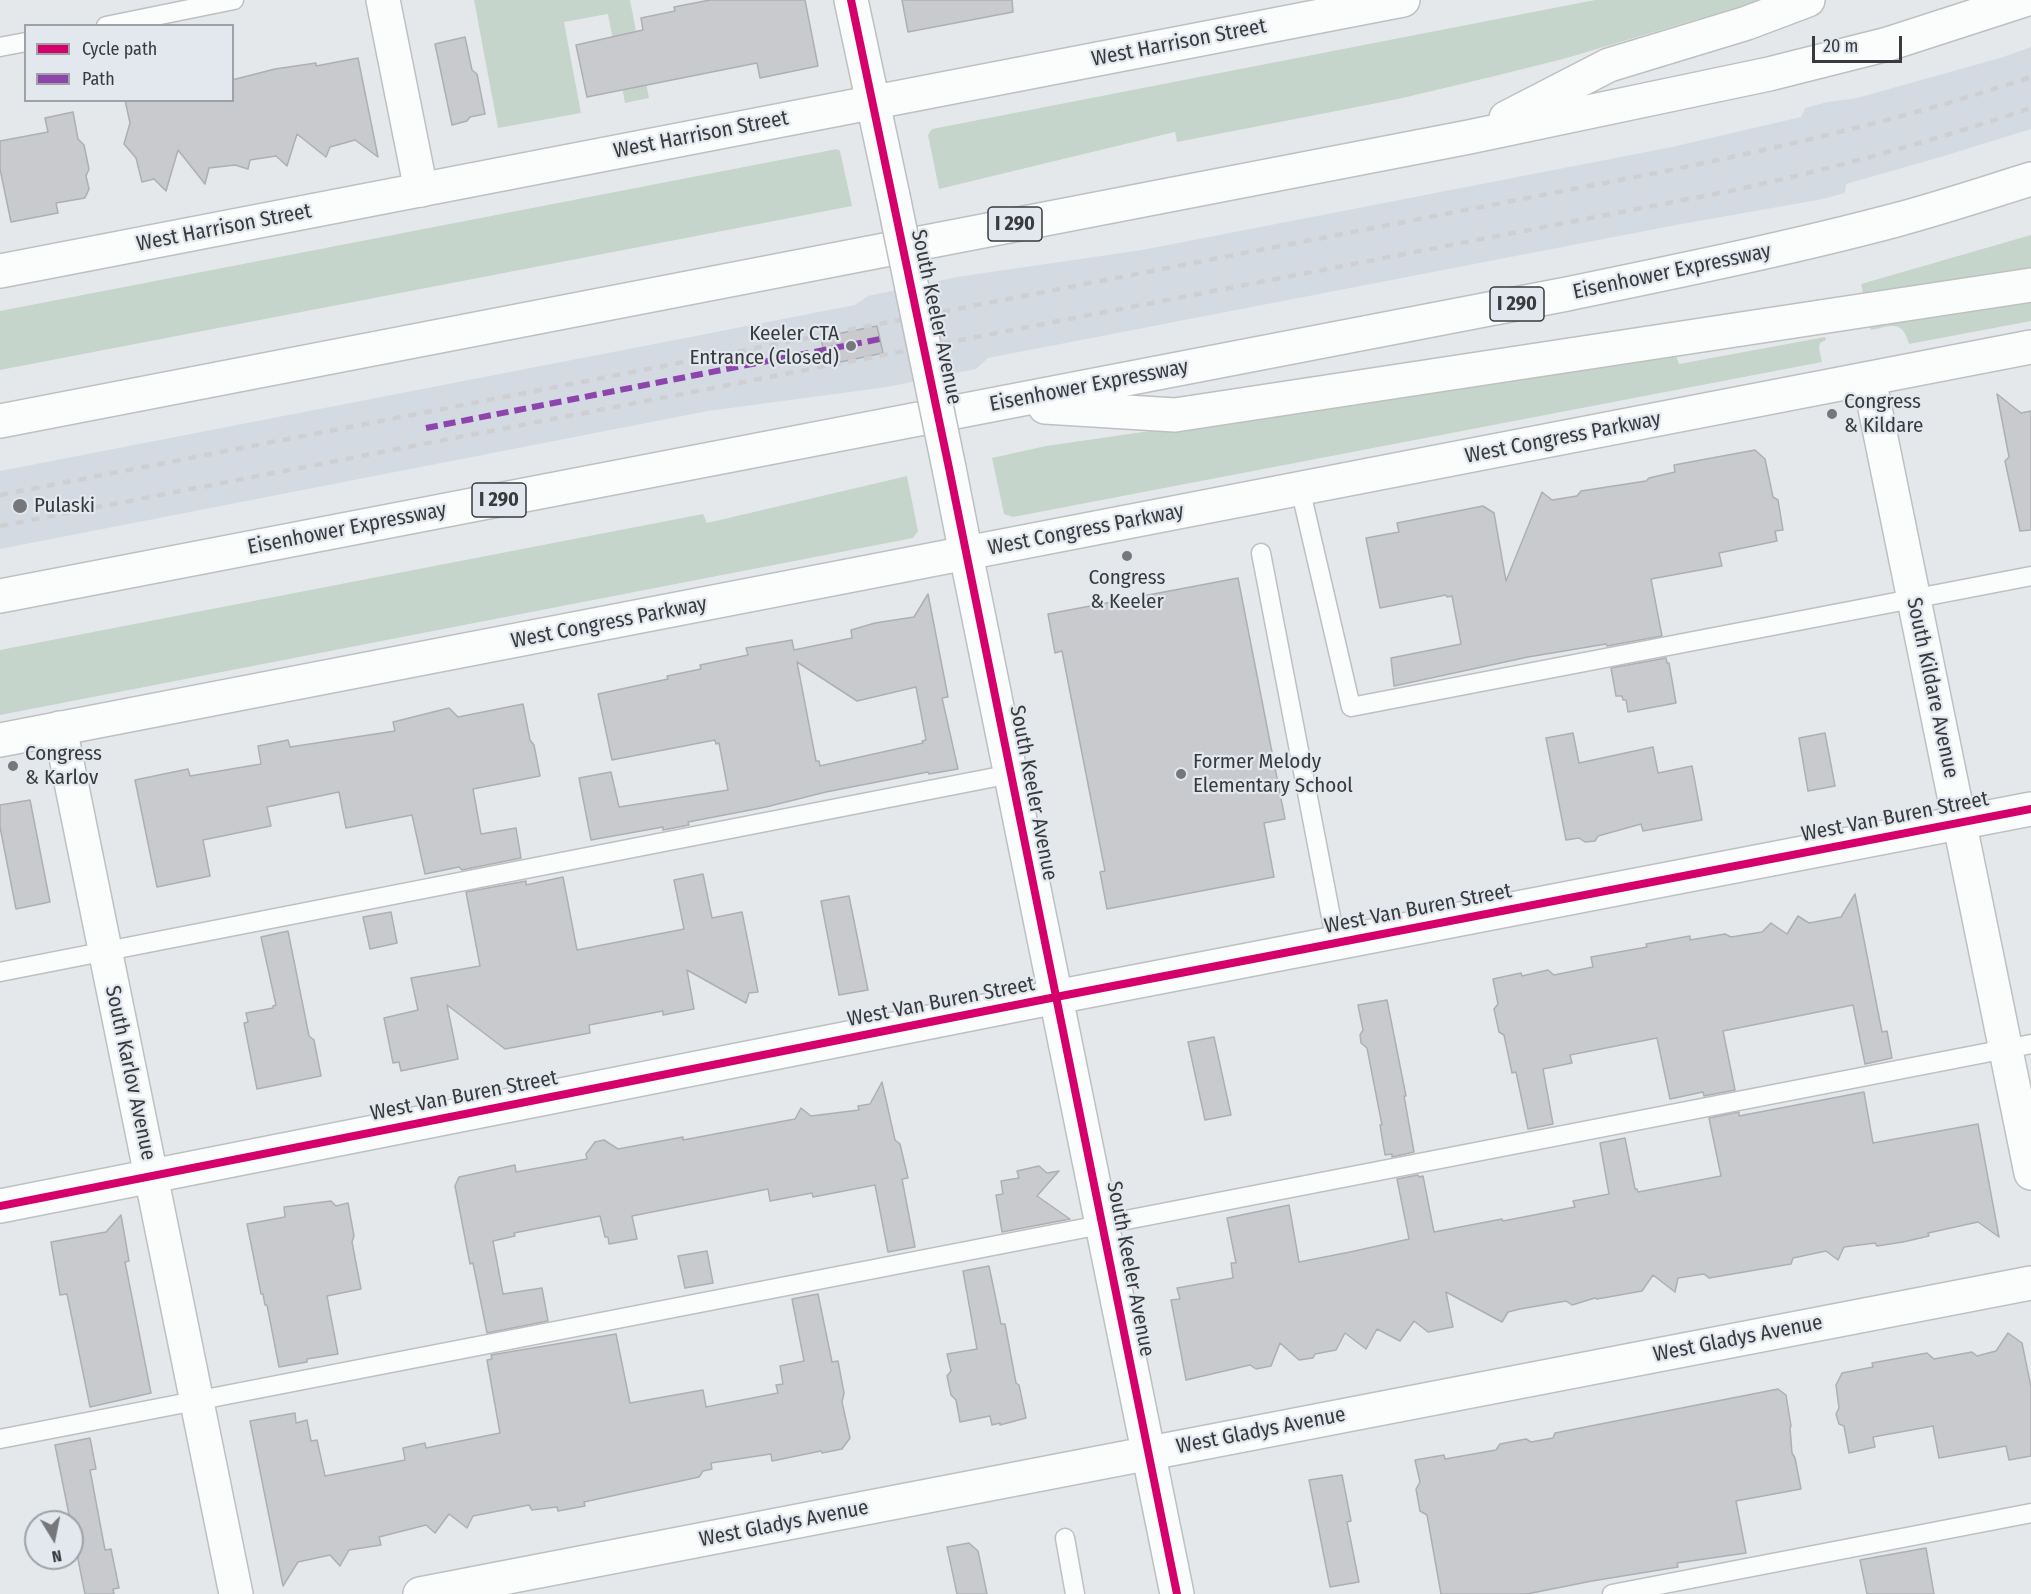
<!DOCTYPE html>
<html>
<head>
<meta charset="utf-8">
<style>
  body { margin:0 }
  #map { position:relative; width:2031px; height:1594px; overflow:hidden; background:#e5e8eb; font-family:"Fira Sans Condensed",sans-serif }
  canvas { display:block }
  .legend { position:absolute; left:24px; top:24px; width:210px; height:78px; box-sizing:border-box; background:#e2e8ee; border:2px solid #9ea2a7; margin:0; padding:8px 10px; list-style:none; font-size:18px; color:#383a3d }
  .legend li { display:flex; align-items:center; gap:12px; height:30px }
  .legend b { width:30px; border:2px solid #9ea2a7 }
  .north { position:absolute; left:24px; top:1510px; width:60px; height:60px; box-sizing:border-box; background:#e2e8ee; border:2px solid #9ea2a7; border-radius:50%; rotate:170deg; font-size:16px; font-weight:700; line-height:24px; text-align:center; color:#383a3d }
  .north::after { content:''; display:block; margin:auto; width:21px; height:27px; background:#75777a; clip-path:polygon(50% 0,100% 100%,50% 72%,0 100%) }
  .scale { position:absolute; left:1812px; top:36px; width:90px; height:27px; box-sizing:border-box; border:3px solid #383a3d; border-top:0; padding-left:8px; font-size:18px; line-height:21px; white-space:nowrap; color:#383a3d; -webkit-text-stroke:4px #e2e8ee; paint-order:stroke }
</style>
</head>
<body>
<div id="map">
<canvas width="2031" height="1594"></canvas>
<ul class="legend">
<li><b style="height:8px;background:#d6006c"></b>Cycle path</li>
<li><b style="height:8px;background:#8e44ad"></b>Path</li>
</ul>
<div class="north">N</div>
<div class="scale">20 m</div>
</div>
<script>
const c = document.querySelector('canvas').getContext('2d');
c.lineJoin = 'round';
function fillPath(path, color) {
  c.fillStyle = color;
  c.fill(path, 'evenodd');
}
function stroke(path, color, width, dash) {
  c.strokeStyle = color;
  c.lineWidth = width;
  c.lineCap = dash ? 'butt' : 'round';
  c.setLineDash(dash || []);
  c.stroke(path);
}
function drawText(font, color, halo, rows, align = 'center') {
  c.font = font + ' "Fira Sans Condensed",sans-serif';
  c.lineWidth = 4.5;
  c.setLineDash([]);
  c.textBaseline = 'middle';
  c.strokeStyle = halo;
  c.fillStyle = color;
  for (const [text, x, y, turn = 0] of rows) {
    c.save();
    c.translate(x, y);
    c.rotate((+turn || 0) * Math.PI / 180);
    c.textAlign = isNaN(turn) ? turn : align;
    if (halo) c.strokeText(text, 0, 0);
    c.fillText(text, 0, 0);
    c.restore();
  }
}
const built = new Path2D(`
  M2031,47V129L1944,156L1846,184L1845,193L1823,199L1676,225L988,358L976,369L887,387L708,411L0,549V471L855,305L868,296L957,277L1142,250L1672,147L1801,117L1805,108L1828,102L1857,98L2000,58Z`);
const green = new Path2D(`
  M474,0H630L649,98L625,103L608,14L564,22L581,113L498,128Z
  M1595,0H1762L1563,59L1491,77L1398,99L1177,142L1175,132L939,189L928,135L932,129Z
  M837,149L840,151L852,206L0,370V311Z
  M2031,235V270L1864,297L1861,284Z
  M2031,296V321L1909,344C1902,319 1892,326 1871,330L1869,324Z
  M1825,337L1826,340L1820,343L1819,348L1822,362L1013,517L1004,514L992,458L1046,446L1676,355L1679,364Z
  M907,476L918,531L913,538L0,715V650L703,514L707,523Z`);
const building = new Path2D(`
  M710,0H805L818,66L760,78L757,63L587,97L576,45L643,30L641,18L675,11L674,7Z
  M902,0H1012L1013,12L908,32Z
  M465,37L472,70L477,74L485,114L470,117L467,121L452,125L435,44Z
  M358,58L378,157L355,140L330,147L326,157L297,134L287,166L276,156L250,160L248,169L235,165L209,168L205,184L178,150L166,191L154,179L142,182L136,158L124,144L130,123L125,100H232V80L275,69L316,63V66Z
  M73,112L78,139L84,145L89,169L86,176L89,189L85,198L56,203L58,213L11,222L0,169V141L48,132L45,118Z
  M877,326L883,353L826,365L821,337Z
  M1997,394L2021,413L2031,411V530L2020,531L2005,461L2009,457Z
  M1755,450L1765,459L1773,497L1778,500L1783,530L1775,531L1777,541L1719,553L1722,566L1651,579L1662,636L1607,646L1606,644L1528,657L1394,686L1391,658L1461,644L1452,596L1447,597L1446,595L1380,608L1366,538L1399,532L1397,523L1483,506L1494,513L1506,581L1542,492L1552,500L1577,496L1581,491L1646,481L1649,478L1675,472L1674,465Z
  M1238,578L1285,819L1264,823L1274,877L1107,909L1100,872L1105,871L1062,651L1055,653L1048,614Z
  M928,594L948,697L942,698L958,769L929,774L928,772L826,792L766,807L688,822L689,825L663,830V827L591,840L579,778L611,772L619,807L728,790L719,743L716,744L715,740L612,760L598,694L668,679L667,676L701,669L700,665L748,655L746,648L792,640L794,650L852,638L851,630L875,623L914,617ZM797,662L857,701L916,687L926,740L922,741L923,743L820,766L819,761H816Z
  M1666,658L1667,663H1669L1676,703L1628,712L1626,700H1623L1622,696H1616L1611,668Z
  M523,704L530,740L534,745L540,776L473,789L481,834L516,828L521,858L462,870L459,867L425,874L412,815L346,828L339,792L267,807L271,826L203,840L210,876L157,887L135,780L188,769L190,776L261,764L258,746L288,740L290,747L395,731L393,722L449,708L458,717Z
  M1573,733L1579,763L1653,747L1658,773L1692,766L1702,820L1643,831L1641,824L1598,836L1595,841L1585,842L1579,838L1566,840L1546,738Z
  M1825,733L1835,786L1808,791L1799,738Z
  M30,800L50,902L16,909L0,827V805Z
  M703,874L712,918L742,912L758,992L749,993L746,1003L687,970L694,1009L663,1015V1011L589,1025L590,1033L505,1049L447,1005L458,1059L401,1071L399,1062L393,1063L384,1018L418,1010L411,978L480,966L466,892L526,881V885L563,877L577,950L684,929L674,880Z
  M1855,894L1882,1032L1887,1031L1892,1058L1865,1064L1853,1005L1723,1031L1735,1090L1704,1096L1703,1092L1670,1099L1657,1038L1570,1055L1572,1063L1543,1069L1553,1124L1528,1129L1516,1072L1512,1073L1504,1035L1499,1032L1494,1009L1498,1004L1493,979L1521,973L1522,976L1548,970L1554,975L1593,967L1591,957L1647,947L1646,944L1690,936V940L1725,934L1731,937L1762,932L1771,923L1787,934L1798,916L1809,923L1841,917Z
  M849,896L868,990L839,995L821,901Z
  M391,912L397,943L370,949L363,917Z
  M288,931L309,1036L314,1040L321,1076L257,1089L244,1023L248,1022L246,1013L273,1008V1006L276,1005L261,937Z
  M1387,1000L1406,1096H1404L1414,1152L1392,1157V1154L1385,1155L1380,1125H1382L1367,1048L1361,1043L1360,1035L1363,1030L1358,1005Z
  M1214,1037L1231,1115L1205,1120L1188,1042Z
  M882,1082L895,1140L900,1144L908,1178L902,1179L915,1247L888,1252L875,1185L813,1197L812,1193L770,1201L768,1189L632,1216L637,1239L609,1244L608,1237H605L600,1216L514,1233L515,1236L493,1241L503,1294L542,1288L548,1321L487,1333L473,1263L470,1264L455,1186L459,1177L515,1165L516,1172L587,1159L586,1154L595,1142L604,1140L618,1149L683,1137V1140L795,1119L801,1108L811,1116L859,1110L858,1106L870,1104Z
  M1864,1092L1873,1143L1978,1124L1999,1237L1978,1222L1928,1233L1929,1236L1903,1242L1877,1246L1875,1243L1844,1247L1838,1260L1826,1251L1793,1258L1791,1264L1709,1278L1704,1274L1678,1278L1675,1292L1653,1275L1642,1291L1597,1299L1595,1298L1572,1305L1566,1301L1520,1309L1508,1312L1502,1322L1446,1292L1453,1327L1428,1332L1414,1321L1400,1341L1377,1329L1366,1349L1345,1333L1336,1350L1315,1354L1313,1358L1299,1360L1280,1343L1271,1366L1256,1369L1250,1365L1186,1380L1171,1300L1180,1299L1177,1288L1233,1278L1231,1263H1236L1227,1218L1289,1205L1299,1262L1350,1252L1409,1239L1397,1179L1418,1175L1419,1177L1423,1176L1434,1232L1502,1219L1503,1221L1575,1207L1573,1201L1609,1194L1600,1143L1625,1138L1635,1189H1637L1638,1192L1721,1176L1709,1118L1739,1112V1116Z
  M1039,1166L1047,1173L1059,1171L1037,1196L1070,1219L1002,1232L996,1195L1003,1194L1001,1181L1019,1178L1017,1171Z
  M331,1201L336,1206L348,1203L354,1236L352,1242L361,1289L327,1296L338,1354L307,1359V1362L279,1367L267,1305H265L263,1294H261L247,1224L285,1217L284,1207Z
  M121,1215L129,1261L125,1262L151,1393L90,1407L67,1294L60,1295L51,1242L106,1232Z
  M707,1251L713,1283L685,1288L678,1256Z
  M989,1266L1001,1324H1005L1016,1383L1019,1385L1026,1418L1000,1425V1423L992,1425L990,1416L960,1422L956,1400L951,1395L947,1376L951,1371L947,1354L977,1349L963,1271Z
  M818,1294L832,1362L838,1361L844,1393L842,1402L850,1438L842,1449L822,1453L821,1451L772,1461L771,1454L711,1463L712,1469L703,1471L699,1477L584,1502L585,1506L558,1511L557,1507L532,1510L529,1505L473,1516L467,1528L449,1514L435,1533L426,1525L379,1537L381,1545L349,1550L340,1566L330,1555L298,1562L283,1586L250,1421L295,1413L296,1423L307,1420L311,1441L317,1440L325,1476L405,1460L403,1448L425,1443L426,1448L500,1433L487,1360L492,1359L491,1355L616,1334L630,1403L703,1390L706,1407L778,1393L776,1385L783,1384L780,1366L804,1361L792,1299Z
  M2008,1333L2022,1343L2031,1387V1456L2009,1460L2006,1446L1939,1458L1933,1426L1873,1437L1875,1447L1849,1453L1844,1426L1839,1424L1836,1414L1839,1408L1836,1385L1842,1373L1873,1367L1872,1363L1927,1353L1934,1359L1972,1352L1977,1356L1996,1351Z
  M1778,1389L1786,1395L1791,1426L1790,1428L1792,1453L1795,1458L1801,1489L1736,1501L1746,1553L1677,1563L1678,1567L1592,1581L1527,1594H1441L1427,1515L1420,1511L1416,1489L1420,1482L1415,1460L1444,1455L1445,1459L1496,1450L1500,1444L1526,1439L1531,1442L1553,1438L1555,1433Z
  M90,1438L96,1469L90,1470L105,1550L111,1549L119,1588L113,1589L114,1594H85L55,1445Z
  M1342,1475L1351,1521L1347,1522L1359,1582L1330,1587L1309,1480Z
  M969,1543L978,1551L987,1594H957L947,1547Z
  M1926,1548L1934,1594H1867L1860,1560Z`);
const lane = new Path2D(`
  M106,26L234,0
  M0,47L26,42
  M1300,488L1351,707L2031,576
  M1261,553L1336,943
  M0,972L1011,774
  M0,1439L2031,1044
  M1065,1538L1075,1594
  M1612,1594L2031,1513`);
const street = new Path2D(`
  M383,0L421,190
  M1869,379L2031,1173
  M966,554L1177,1594
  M60,728L236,1594
  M0,1206L1056,997L2031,809
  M420,1594L2031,1283`);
const secondary = new Path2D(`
  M851,0L893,196
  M0,271L1403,0
  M949,468L966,554
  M0,740L2031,347`);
const highway = new Path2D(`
  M1506,118L1609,65L1747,23L1808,0
  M1045,407L1175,415L2031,285
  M0,421L1469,137L1769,74L1888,44L2024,0
  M0,596L1567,294C1677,271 1787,249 1896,220C1941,208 1986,193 2031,179`);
const rail = new Path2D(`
  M0,495L1656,173C1783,147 1908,118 2031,77
  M0,526L1725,192C1828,170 1930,142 2031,108`);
const secondaryBridge = new Path2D(`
  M893,196L949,468`);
const quiet = new Path2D(`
  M426,428L880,339`);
const cycleway = new Path2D(`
  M851,0L949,468L1177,1594
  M0,1206L1056,997L2031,809`);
const markers = [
  [851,346,6,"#75777a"],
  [1832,414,6,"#75777a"],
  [20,506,8,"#75777a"],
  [1127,556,6,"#75777a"],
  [13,766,6,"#75777a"],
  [1181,774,6,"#75777a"]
];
const shields = [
  [1015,224,54],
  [1517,304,54],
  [499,500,54]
];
const shieldNames = [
  ["I 290",1015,224],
  ["I 290",1517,304],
  ["I 290",499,500]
];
const streetNames = [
  ["West Harrison Street",1179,43,-11],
  ["West Harrison Street",701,135,-11],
  ["West Harrison Street",224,228,-11],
  ["Eisenhower Expressway",1672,272,-12],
  ["South Keeler Avenue",936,317,78],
  ["Eisenhower Expressway",1089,386,-11],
  ["West Congress Parkway",1563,438,-11],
  ["Eisenhower Expressway",347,529,-11],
  ["West Congress Parkway",1086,530,-11],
  ["West Congress Parkway",609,623,-11],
  ["South Kildare Avenue",1932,688,78],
  ["South Keeler Avenue",1033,793,79],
  ["West Van Buren Street",1895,817,-11],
  ["West Van Buren Street",1418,909,-11],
  ["West Van Buren Street",941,1002,-11],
  ["South Karlov Avenue",130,1073,78],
  ["West Van Buren Street",464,1096,-11],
  ["South Keeler Avenue",1130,1269,79],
  ["West Gladys Avenue",1738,1339,-11],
  ["West Gladys Avenue",1261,1431,-11],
  ["West Gladys Avenue",784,1524,-11]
];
const poiNames = [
  ["Keeler CTA",839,334,"right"],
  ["Entrance (Closed)",839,358,"right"],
  ["Congress",1844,402],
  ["& Kildare",1844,426],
  ["Pulaski",34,506],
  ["Congress",1127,578,"center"],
  ["& Keeler",1127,602,"center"],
  ["Congress",25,754],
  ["& Karlov",25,778],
  ["Former Melody",1193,762],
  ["Elementary School",1193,786]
];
fillPath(built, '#d3dae2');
fillPath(green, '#c6d5cc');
fillPath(building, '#c8cacd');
stroke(building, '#adb0b2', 1.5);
stroke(lane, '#bdc0c2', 21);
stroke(street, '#bdc0c2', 36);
stroke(secondary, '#bdc0c2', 36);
stroke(highway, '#bdc0c2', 36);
stroke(lane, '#fbfcfc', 18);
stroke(street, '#fbfcfc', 33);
stroke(secondary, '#fbfcfc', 33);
stroke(highway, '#fbfcfc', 33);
stroke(rail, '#cfcfd1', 4.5, [8, 8]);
stroke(secondaryBridge, '#bdc0c2', 36, []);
stroke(secondaryBridge, '#fbfcfc', 33);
stroke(quiet, '#8e44ad', 6, [12, 6]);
stroke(cycleway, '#d6006c', 8);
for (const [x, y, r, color] of markers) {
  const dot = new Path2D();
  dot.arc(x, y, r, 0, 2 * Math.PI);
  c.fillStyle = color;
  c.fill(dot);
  stroke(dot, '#e2e8ee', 2);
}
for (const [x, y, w] of shields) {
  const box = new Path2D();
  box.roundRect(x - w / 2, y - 17, w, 34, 4.5);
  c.fillStyle = '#e2e8ee';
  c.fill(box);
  stroke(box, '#383a3d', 1.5);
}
drawText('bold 20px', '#383a3d', null, shieldNames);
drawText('21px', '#383a3d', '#e2e8ee', streetNames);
drawText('21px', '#383a3d', '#e2e8ee', poiNames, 'left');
</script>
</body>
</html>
